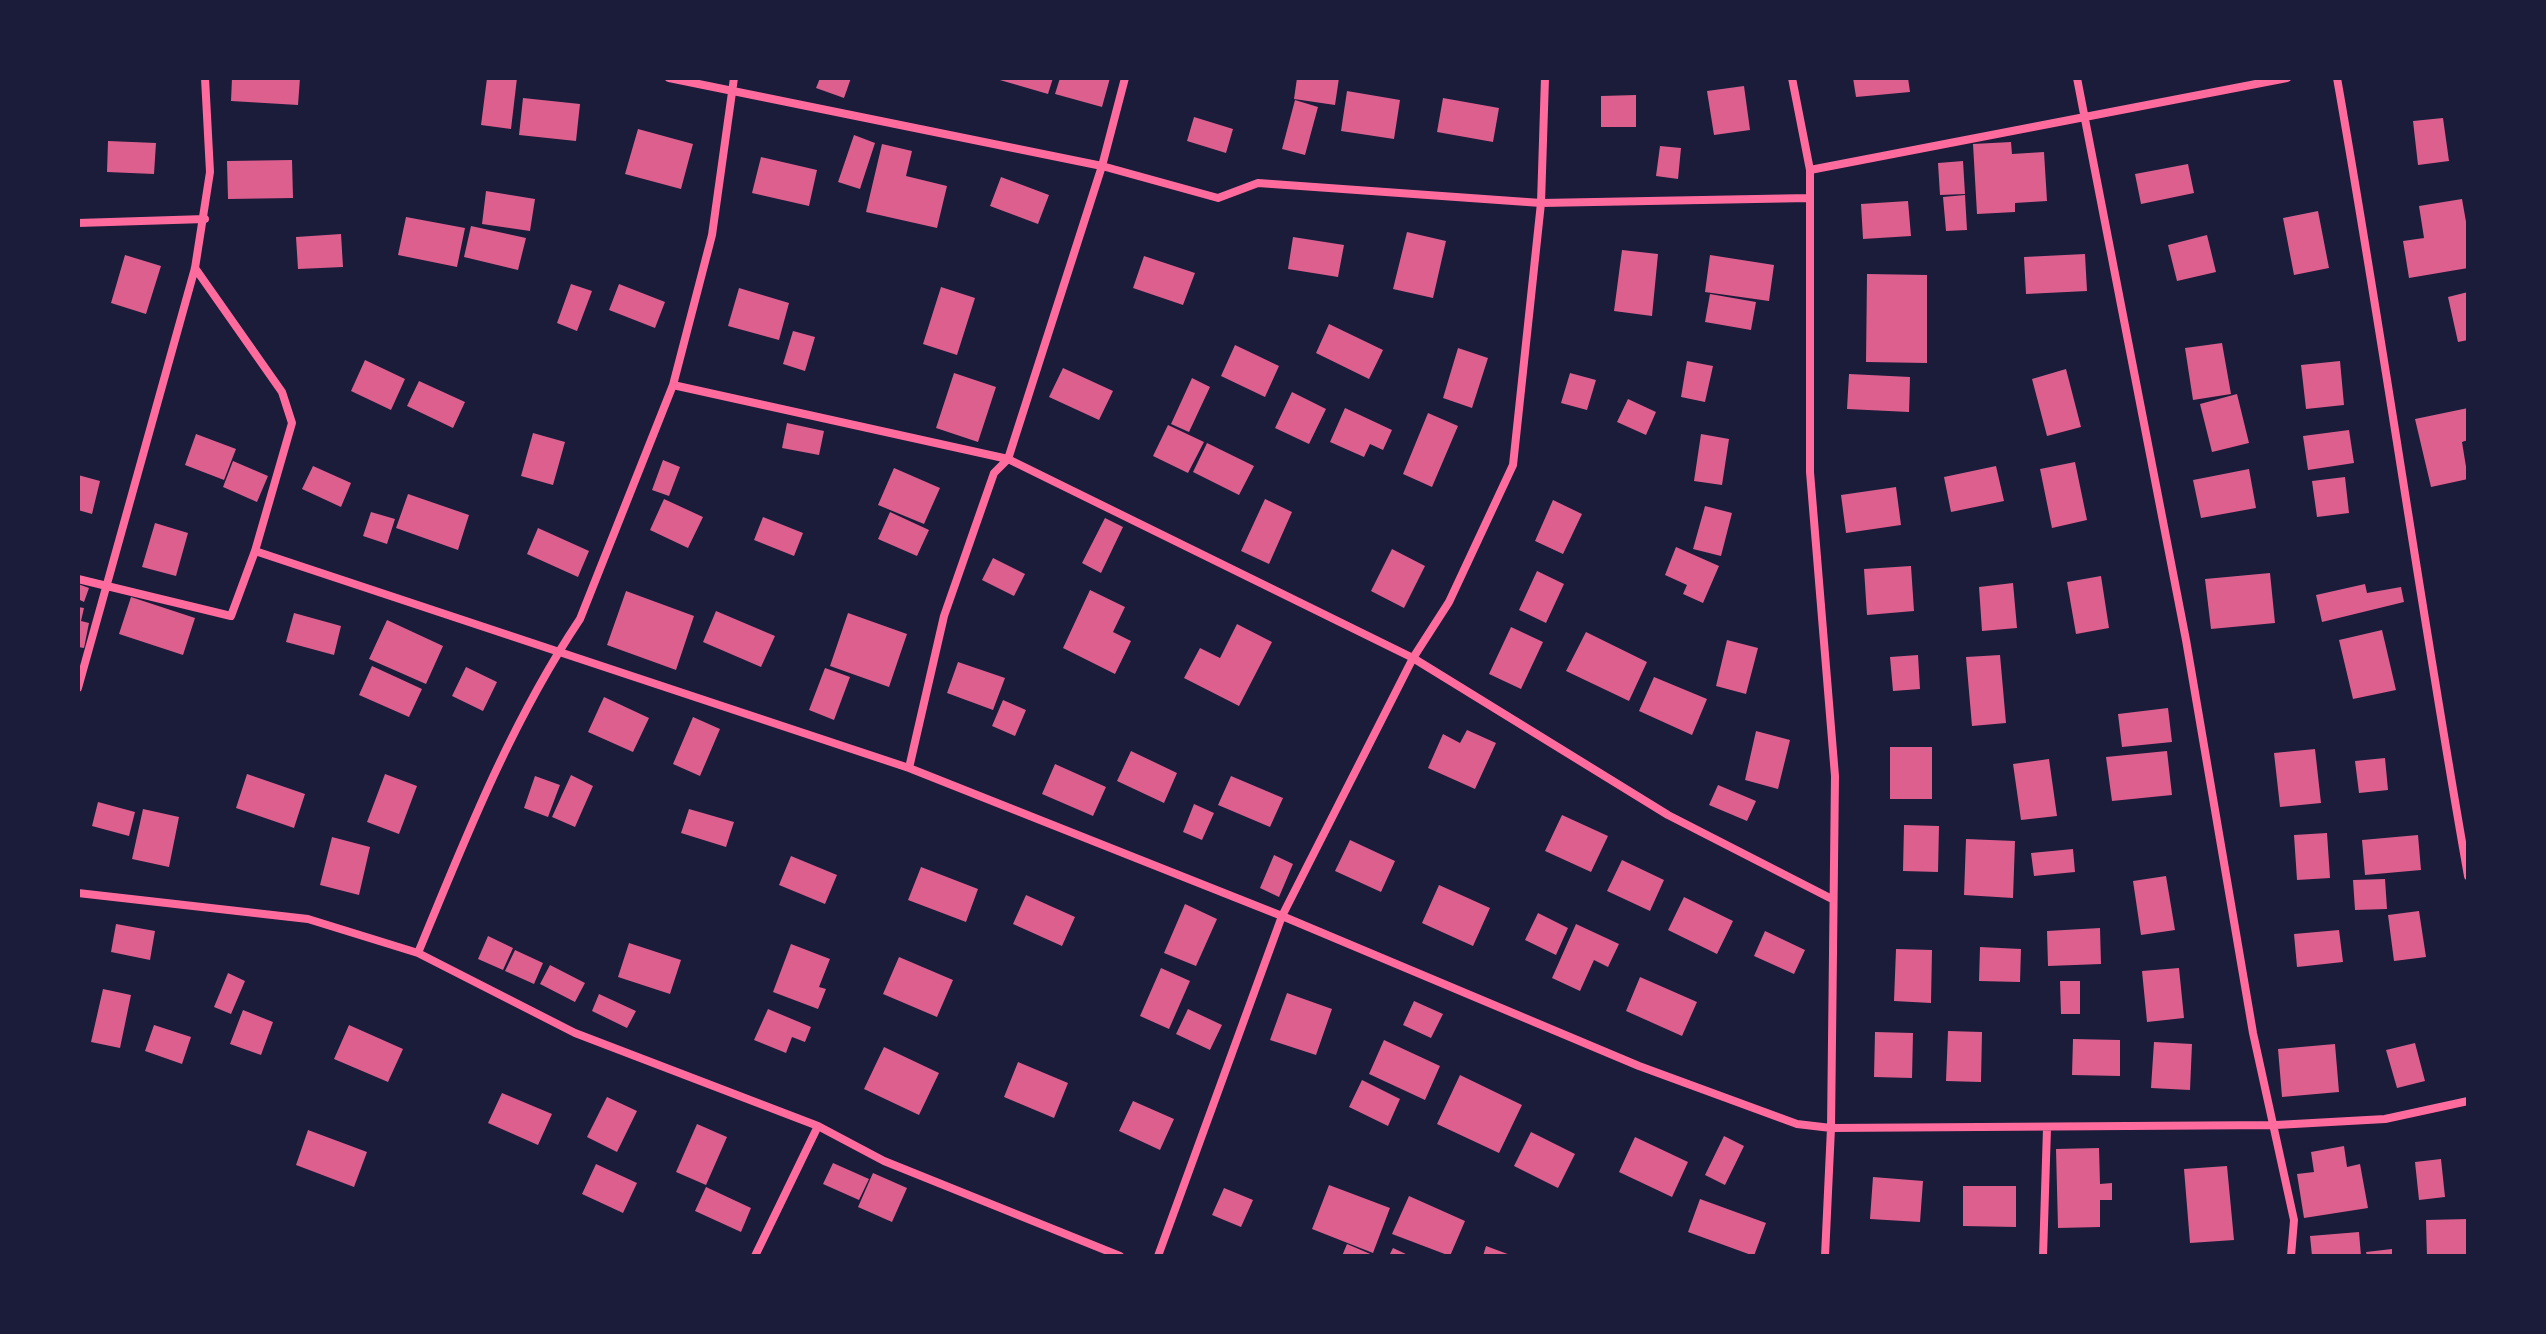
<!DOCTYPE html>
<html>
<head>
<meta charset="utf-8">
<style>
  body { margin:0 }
  #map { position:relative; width:2546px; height:1334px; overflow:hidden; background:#1b1b3a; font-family:Manrope,sans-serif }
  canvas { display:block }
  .frame { position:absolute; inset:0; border:80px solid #1b1b3a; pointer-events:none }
</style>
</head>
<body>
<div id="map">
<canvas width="2546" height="1334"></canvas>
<div class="frame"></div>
</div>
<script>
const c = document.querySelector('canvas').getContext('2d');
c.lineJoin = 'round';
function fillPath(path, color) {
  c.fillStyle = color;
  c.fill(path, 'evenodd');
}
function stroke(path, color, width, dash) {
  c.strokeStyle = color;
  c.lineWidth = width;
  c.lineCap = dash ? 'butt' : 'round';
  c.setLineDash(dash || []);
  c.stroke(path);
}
const building = new Path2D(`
  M232,78H300L298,105L231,101Z
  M487,78H517L511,129L481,125Z
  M820,78H851L844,98L816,88Z
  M993,78H1053L1048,94Z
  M1060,78H1110L1102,107L1055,94Z
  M1297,78H1339L1335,105L1294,99Z
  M1853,78H1908L1910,92L1856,97Z
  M1744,86L1750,130L1714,135L1707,91Z
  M1347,91L1400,100L1394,139L1341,131Z
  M1636,95V127H1601V96Z
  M523,98L580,104L576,141L519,135Z
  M1443,98L1499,108L1493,142L1437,132Z
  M1295,100L1318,107L1305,155L1282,149Z
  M1194,117L1233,129L1226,153L1187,141Z
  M2443,118L2449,161L2418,165L2413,121Z
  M638,129L693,144L681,189L625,174Z
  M854,135L875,143L860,189L838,182Z
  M108,141L156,143L154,174L107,172Z
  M2011,142L2012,154L2044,152L2047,201L2015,203V212L1977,214L1973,144Z
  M882,144L912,151L906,176L947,186L937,228L866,212Z
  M1660,146L1681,148L1678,179L1656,176Z
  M761,157L817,170L809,206L752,193Z
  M292,160L293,198L228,199L227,161Z
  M1963,161L1965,194L1940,195L1938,163Z
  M2188,164L2194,193L2141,204L2135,174Z
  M1001,177L1049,195L1038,224L990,206Z
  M486,191L535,199L530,231L482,224Z
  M1965,195L1967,230L1946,231L1943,197Z
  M2462,199L2468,233V268L2409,278L2403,241L2424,238L2419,206Z
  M1908,201L1911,236L1863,239L1861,204Z
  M2318,211L2329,268L2294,275L2283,218Z
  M406,217L465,228L457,267L398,255Z
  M471,226L526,238L518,270L464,257Z
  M1407,232L1446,241L1433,298L1393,289Z
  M341,234L343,267L298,269L296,237Z
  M2207,235L2216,272L2177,281L2168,245Z
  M1293,237L1344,245L1338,277L1288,269Z
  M1622,250L1658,254L1652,316L1614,311Z
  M2085,254L2087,291L2026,294L2024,257Z
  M125,255L161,266L146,314L111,303Z
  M1710,255L1774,265L1769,301L1705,292Z
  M1144,256L1195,273L1183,305L1133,288Z
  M1867,274L1927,275V363L1866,362Z
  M571,284L592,291L577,331L557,323Z
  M619,284L665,302L655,328L609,310Z
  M941,287L975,298L957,355L923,344Z
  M739,288L789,303L779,340L728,326Z
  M2468,292V340L2458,342L2448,297Z
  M1710,294L1756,302L1751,330L1705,322Z
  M1329,324L1383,350L1369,379L1316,353Z
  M793,331L815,337L805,371L783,364Z
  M2222,343L2231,394L2193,400L2185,348Z
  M1235,345L1279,366L1265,397L1221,376Z
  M1458,348L1488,358L1472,408L1443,398Z
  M365,360L405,379L391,410L351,391Z
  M1687,361L1713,366L1705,402L1681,397Z
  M2340,361L2344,405L2306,409L2301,365Z
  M1063,368L1113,391L1099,420L1049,397Z
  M2066,369L2081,427L2047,436L2032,379Z
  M954,373L996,387L978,442L936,428Z
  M1570,373L1596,380L1587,410L1561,403Z
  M1849,374L1910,377L1909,412L1847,409Z
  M1192,378L1210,387L1189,432L1171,424Z
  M419,381L465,402L453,428L407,406Z
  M1292,392L1326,409L1309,444L1275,428Z
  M2237,394L2249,443L2212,452L2200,404Z
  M1628,399L1656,412L1646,435L1617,422Z
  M1345,408L1392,430L1383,450L1370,444L1364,457L1330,442Z
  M2468,408V440L2462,442L2468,479L2431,487L2415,419Z
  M1428,413L1458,426L1432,487L1403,474Z
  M787,423L824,431L819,455L782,448Z
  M1168,425L1204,442L1188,473L1153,456Z
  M2349,430L2354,463L2308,470L2303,436Z
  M533,433L565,442L553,485L521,476Z
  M196,434L236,449L224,480L185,465Z
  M1701,434L1729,439L1722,485L1694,481Z
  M1207,443L1254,466L1239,495L1193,472Z
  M663,460L680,467L669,496L652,490Z
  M233,461L268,476L257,502L223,487Z
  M2075,462L2087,520L2052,528L2040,469Z
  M313,466L351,483L341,507L302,489Z
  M1996,466L2004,501L1951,512L1944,477Z
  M894,468L940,488L924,524L878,505Z
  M2249,469L2256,508L2201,518L2193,480Z
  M78,475L100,481L92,514L78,510Z
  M2345,477L2349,513L2317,517L2312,481Z
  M1896,487L1901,525L1846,533L1841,495Z
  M408,494L469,515L458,550L396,528Z
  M664,499L703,517L688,548L650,530Z
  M1265,499L1292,512L1269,564L1241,551Z
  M1553,500L1582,514L1563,554L1535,541Z
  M1705,506L1732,513L1721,556L1693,549Z
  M371,512L395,519L387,544L363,536Z
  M890,512L929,530L917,556L878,539Z
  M763,517L803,533L794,556L754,540Z
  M1105,518L1123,527L1101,573L1082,563Z
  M155,523L188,533L176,576L142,567Z
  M538,528L589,551L578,577L527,554Z
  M1676,547L1719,566L1703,603L1683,594L1687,585L1665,575Z
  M1392,549L1425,566L1404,608L1371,591Z
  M993,558L1025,574L1014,596L982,580Z
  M1911,566L1914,611L1867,615L1864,569Z
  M1537,571L1564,584L1546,623L1519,610Z
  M2270,573L2275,623L2211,629L2205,579Z
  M2101,576L2109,628L2076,634L2067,582Z
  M2013,583L2017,628L1982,631L1979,587Z
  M78,584L89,588L84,602L78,599Z
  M2365,584L2367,593L2401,587L2404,602L2322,622L2316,595Z
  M1090,590L1125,607L1113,632L1131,641L1115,674L1063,648Z
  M626,591L694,616L676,670L607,645Z
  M131,597L195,618L183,655L119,634Z
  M78,607L84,608L81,621L89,623L84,648L78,647Z
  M716,611L775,636L761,667L703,642Z
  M294,613L341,626L334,655L286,642Z
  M848,613L907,634L889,687L830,666Z
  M387,620L443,646L426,684L369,659Z
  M1237,624L1272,642L1239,706L1184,678L1200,648L1220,658Z
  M1511,627L1543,642L1521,689L1489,674Z
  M2382,630L2396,690L2353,699L2339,640Z
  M1586,632L1647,662L1629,701L1566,671Z
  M1727,640L1758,648L1746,694L1716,686Z
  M1918,655L1920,689L1893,691L1890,657Z
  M2000,655L2006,723L1972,726L1966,657Z
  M958,662L1005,678L993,710L947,693Z
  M372,666L422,689L409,717L359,695Z
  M466,667L497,682L483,711L452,696Z
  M825,668L850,677L834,720L809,710Z
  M1654,677L1707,699L1692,735L1639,711Z
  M604,697L649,718L633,752L588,732Z
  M1003,700L1026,710L1015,736L992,726Z
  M2168,708L2172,742L2122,747L2118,714Z
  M693,717L720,729L700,776L673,764Z
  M1467,730L1496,743L1475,789L1428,768L1443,734L1460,743Z
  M1756,731L1790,740L1778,789L1745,780Z
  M1890,747H1932V799H1890Z
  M2315,749L2321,803L2280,807L2274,753Z
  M1131,751L1177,773L1164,803L1117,781Z
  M2167,751L2172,795L2112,801L2106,757Z
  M2385,758L2388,790L2359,793L2355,761Z
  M2049,759L2057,816L2021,820L2013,764Z
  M1055,764L1106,787L1093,816L1042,794Z
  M247,774L305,794L294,828L236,808Z
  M385,774L417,786L399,834L367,822Z
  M571,775L593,786L575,827L552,817Z
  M535,776L560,785L548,817L524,808Z
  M1231,776L1283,798L1270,827L1218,805Z
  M1718,785L1756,801L1747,821L1709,805Z
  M98,802L135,812L129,836L92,826Z
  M1194,804L1214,813L1202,840L1183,832Z
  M143,809L179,817L169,867L132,859Z
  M689,809L734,822L726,847L681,833Z
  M1562,815L1608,836L1591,872L1545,851Z
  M1904,825L1939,826L1938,872L1903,871Z
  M2327,833L2330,878L2297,880L2294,835Z
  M2418,835L2421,870L2365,875L2362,840Z
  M332,837L370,847L359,895L320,885Z
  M1966,839L2015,841L2013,898L1964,895Z
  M1350,840L1395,861L1381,892L1335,871Z
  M2073,849L2075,872L2034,876L2031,853Z
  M1274,855L1293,864L1279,897L1260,888Z
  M791,856L837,875L825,904L779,885Z
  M1622,860L1664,880L1650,911L1607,891Z
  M921,867L978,889L966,922L908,900Z
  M2166,876L2175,930L2141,935L2133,881Z
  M2385,879L2387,909L2355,910L2353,880Z
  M1439,885L1490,908L1473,946L1422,923Z
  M1026,895L1075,917L1062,946L1013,924Z
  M1684,897L1733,921L1717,954L1668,930Z
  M1185,904L1217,919L1196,966L1164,953Z
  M2419,911L2426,957L2394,961L2388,915Z
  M1538,913L1568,928L1556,955L1525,940Z
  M116,924L155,931L150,960L111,952Z
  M1576,924L1619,944L1608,967L1594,960L1580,991L1552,978Z
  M2100,928L2101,964L2048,966L2047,931Z
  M2339,930L2343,962L2297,967L2294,934Z
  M1765,931L1805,950L1794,974L1754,956Z
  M488,936L513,948L503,970L478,959Z
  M629,943L681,960L670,994L618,977Z
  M791,944L830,959L819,987L826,989L818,1009L773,992Z
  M1980,947L2021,949L2020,982L1979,981Z
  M1896,949L1932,950L1931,1003L1894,1001Z
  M515,950L543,963L534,984L505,971Z
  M899,957L953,980L937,1017L883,994Z
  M550,965L585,983L575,1002L540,984Z
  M1161,968L1190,981L1169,1029L1140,1016Z
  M2179,968L2184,1018L2147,1022L2142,971Z
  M228,973L245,981L231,1014L214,1007Z
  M1640,977L1697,1002L1682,1036L1626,1011Z
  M2060,981H2080V1014H2061Z
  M103,989L131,995L120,1048L91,1042Z
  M1287,993L1332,1009L1316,1055L1270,1040Z
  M599,994L636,1011L627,1028L592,1011Z
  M1414,1001L1443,1014L1431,1038L1403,1025Z
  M768,1009L811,1027L805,1042L792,1037L786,1053L754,1040Z
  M1188,1009L1222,1025L1210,1050L1176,1034Z
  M243,1010L273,1022L261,1055L230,1044Z
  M154,1025L191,1037L182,1064L145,1051Z
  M349,1025L403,1049L388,1082L334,1059Z
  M1948,1031L1982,1032L1981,1082L1946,1081Z
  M1875,1032L1913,1033L1912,1078L1874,1077Z
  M2073,1039L2120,1040V1076L2072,1075Z
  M1384,1040L1440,1066L1425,1100L1369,1074Z
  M2154,1042L2192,1044L2190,1090L2151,1088Z
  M2415,1043L2425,1081L2397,1088L2386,1050Z
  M2335,1044L2339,1092L2282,1097L2278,1049Z
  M884,1047L939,1073L919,1115L864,1089Z
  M1018,1062L1068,1083L1054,1118L1004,1097Z
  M1460,1075L1522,1105L1499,1153L1437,1124Z
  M1362,1080L1400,1099L1388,1126L1349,1107Z
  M502,1093L552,1114L538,1145L488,1123Z
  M607,1097L637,1111L617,1152L587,1137Z
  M1133,1101L1174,1119L1160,1150L1119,1131Z
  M697,1124L727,1137L706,1185L676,1172Z
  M308,1130L367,1152L354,1187L296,1165Z
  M1531,1132L1575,1154L1558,1188L1514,1166Z
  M1724,1136L1744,1146L1725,1185L1705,1175Z
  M1635,1137L1688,1162L1672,1197L1619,1172Z
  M2344,1146L2347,1167L2360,1164L2368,1208L2304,1218L2297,1174L2314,1172L2311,1152Z
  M2099,1148L2100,1184L2112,1183V1200H2100V1227L2058,1228L2056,1149Z
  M2441,1159L2445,1197L2419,1200L2415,1162Z
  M833,1163L869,1179L859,1200L823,1184Z
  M596,1164L637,1183L623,1213L582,1194Z
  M2227,1166L2234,1240L2190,1243L2184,1169Z
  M873,1173L907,1188L892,1222L858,1207Z
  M1873,1177L1923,1181L1920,1222L1870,1219Z
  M1329,1185L1390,1208L1373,1253L1312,1229Z
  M1963,1186H2016V1227L1963,1226Z
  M706,1187L751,1208L741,1232L695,1211Z
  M1224,1188L1253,1200L1241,1227L1212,1215Z
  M1409,1196L1465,1221L1450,1256L1392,1234Z
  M1700,1199L1766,1223L1754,1256L1688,1232Z
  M2468,1219V1256H2427L2426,1220Z
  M2359,1232L2361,1256H2312L2310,1236Z
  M1347,1244L1375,1256H1342Z
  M1486,1246L1513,1256H1483Z
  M1393,1248L1410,1256H1389Z
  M2392,1249V1256H2367L2366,1252Z`);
const minor = new Path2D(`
  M669,78L1102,166L1218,198L1258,183L1541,203L1809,198
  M1792,78L1810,170V472L1835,776L1831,1128L1825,1256
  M2077,78L2186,640L2253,1033L2294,1220L2291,1256
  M2337,78C2384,344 2421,611 2468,876
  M1810,170L2287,78
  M78,223L205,219
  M673,385L1008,459L1413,658L1668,815L1832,899
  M255,551L909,768L1282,916L1639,1066L1797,1124L1831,1128L2276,1125L2385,1119L2468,1101
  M78,579L231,616L255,551L292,423L282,392L195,268
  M78,688L195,268L210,172L205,78
  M909,768L944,616L994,473L1008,459L1102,166L1125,78
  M78,893L308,919L418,953L575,1033L818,1126L884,1161L1120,1256
  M418,953C465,839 511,722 580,619L673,385L712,235L734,78
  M755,1256L818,1126
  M1158,1256L1282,916L1413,658L1449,602L1513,465L1541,203L1545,78
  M2043,1256L2047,1128`);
fillPath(building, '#dd5f8e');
stroke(minor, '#ff6b9d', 8);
</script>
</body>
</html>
